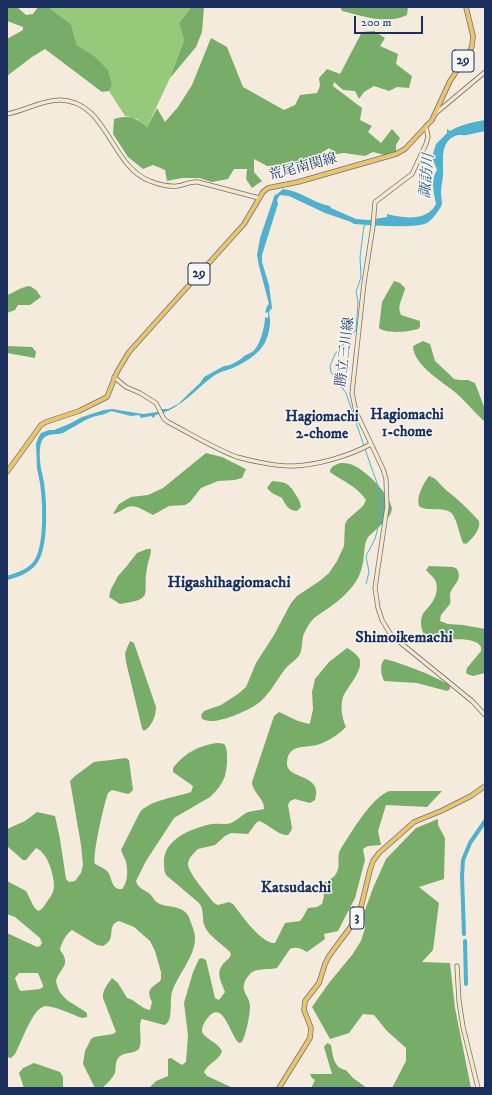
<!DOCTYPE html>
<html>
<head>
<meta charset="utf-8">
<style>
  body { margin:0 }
  #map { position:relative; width:492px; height:1095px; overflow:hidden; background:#f5ebdc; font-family:"IM FELL DW Pica",serif }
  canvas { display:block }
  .frame { position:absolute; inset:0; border:8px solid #1b2f5e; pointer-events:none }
  .scale { position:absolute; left:354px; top:16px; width:69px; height:18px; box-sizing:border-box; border:2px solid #1b2f5e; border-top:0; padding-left:5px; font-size:12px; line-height:14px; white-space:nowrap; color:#1b2f5e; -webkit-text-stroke:3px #f6f6f2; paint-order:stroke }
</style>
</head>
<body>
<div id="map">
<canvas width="492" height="1095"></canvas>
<div class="frame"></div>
<div class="scale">200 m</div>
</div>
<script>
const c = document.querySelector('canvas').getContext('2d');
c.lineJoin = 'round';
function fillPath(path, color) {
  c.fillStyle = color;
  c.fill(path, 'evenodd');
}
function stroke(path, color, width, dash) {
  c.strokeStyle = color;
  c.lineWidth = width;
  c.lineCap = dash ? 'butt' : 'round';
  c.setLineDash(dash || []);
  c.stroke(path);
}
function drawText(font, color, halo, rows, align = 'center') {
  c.font = font + ' "IM FELL DW Pica","Noto Serif JP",serif';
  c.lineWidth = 3;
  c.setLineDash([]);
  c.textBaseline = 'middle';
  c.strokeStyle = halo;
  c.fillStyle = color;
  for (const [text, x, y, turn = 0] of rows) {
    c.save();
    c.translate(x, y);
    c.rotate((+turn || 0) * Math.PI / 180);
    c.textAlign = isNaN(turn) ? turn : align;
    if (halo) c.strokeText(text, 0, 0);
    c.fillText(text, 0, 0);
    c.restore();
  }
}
const green = new Path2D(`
  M48,7H191L179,23L184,40L170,78L147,127L137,119L125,116L109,91L112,86L93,55L77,45L71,24Z`);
const forest = new Path2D(`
  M7,7H17L26,15L33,14L38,7H48L71,24L77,45L93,55L108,70L112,86L109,91L102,92L45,49L32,57L7,76V39L23,30V27L7,21Z
  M191,7H204L202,32L196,47L170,78L184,40L179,23Z
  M340,7H408L407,15C387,25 363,16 342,11Z
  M374,31L385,38L380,46L398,54L396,64L412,76L409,88L397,87L389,91L374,86L364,92L359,99L355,91L343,90L334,82L333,86L362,108L360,120L372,126L368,132L381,143L392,129L400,138L396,145V152L388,156L373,152L365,156L344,153L336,154L329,148L311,160L286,167L267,166L254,159V172L262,181L252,188L246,179L247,169H234L228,179L212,182L199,178H182L167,181L165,170L153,165L143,169L128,157L113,134L114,119C129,115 135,117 147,127L157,108L165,122L178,107L192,85L211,38L227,47L243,87L284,110L295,105L300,95L317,93L320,86L319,78L327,69L340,74L362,32Z
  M394,281L400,283L405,288C404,297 396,305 401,315L420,321V327L418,329C409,332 386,334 379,328L382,302Z
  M30,286L36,290L41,297L30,305H18L15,310L7,313V295C16,292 20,287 30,286Z
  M423,341L430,344L435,361L449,374L454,379L460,380H468L475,383L485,409V422C475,413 466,402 456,393C443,382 413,365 413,346Z
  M7,346L32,347L36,352L35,358L7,353Z
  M206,453L222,457L246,469L242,478L235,480L218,481L201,488L190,502L185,505L169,506L153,515C146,512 136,504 128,507C123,509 119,513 113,514L119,504L131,497L148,495L163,488Z
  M340,463C343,463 347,463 350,464C364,468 390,494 392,509L390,515L383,523L368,537C363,546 365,557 362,567C357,590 332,606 314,618C309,623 306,629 303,636C302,642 302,649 300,654C296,661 287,665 283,672C276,681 270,693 261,701C253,709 222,722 211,721C208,721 205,720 202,719L201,715L204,711L221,705L238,694L246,687L256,663L274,635L291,603L297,596L321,580L329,573L337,561L344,546L345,524L347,520L363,506L366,500C357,486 342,481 330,472V470L333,466Z
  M429,476C437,478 440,485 446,490C458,499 468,509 479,521C481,529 472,539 466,544L463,543C459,534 458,523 453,515C447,505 428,513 419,506C416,497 423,484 429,476Z
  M272,481C286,482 289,483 296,495C299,500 300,501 301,507L297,511C288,510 286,506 282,498L272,493L267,488Z
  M147,549H151C151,556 148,561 147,568C142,594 156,599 120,604L109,597L111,589L118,576L126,567L137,553Z
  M429,566L453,567L457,569C463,581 453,584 450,594C450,597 451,601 450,604L441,615L440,621L448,624L463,625L485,629V673L473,676L467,674L466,672L467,668L481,651V647C473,632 433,645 425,636C420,629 419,616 426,610C433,602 439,594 436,582C435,578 429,574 426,570Z
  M130,641L134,643L156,707C156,716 152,726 144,731L142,728L126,662L125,653Z
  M347,648C351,650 356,654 359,658C365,669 347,687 343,697C340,707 342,718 346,727C338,735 330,740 320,744C307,749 288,742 287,763C286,780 324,773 315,800L310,803L295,799L290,801L288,805L292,828L291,831L288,835C278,836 269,824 259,821L256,823L248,834L231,833L225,836L215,845L198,849C194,853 188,858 188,864C188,873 208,895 214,903L218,905L229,902L233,904C241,914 261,944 275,943L285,923L300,921L303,917L308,908L317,907L322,904L324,896L321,885C325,881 332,880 336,874C341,865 337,860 339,853C340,849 343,845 345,842C354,828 374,795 390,791H442L427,807L386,805L378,831L381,845L368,846L363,849L365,860L355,898L338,931L324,934L325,939L307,952C302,949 296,946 290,949L277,968C269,970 260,968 252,972C249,974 248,977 246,979C239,992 250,995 250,1006C250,1015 246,1035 242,1042L239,1043C230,1036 223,997 207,1019C204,1022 202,1027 202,1031C204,1039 218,1042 222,1051C220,1060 208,1063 204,1072L207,1076L233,1088H149L156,1081L168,1076V1059L171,1058L182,1065L186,1062L188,1035L184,1003L193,972L199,959L202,958L206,960L215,998L219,1000L225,992C222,983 215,973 223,964C226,960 230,959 231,954L229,951C222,944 208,935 205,927C201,918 205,910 199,903L166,875C164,871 164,867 164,863C163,839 192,828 212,824C218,823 225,825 231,823C236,821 241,816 246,813C252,810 258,811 264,809C265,799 252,792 252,782L274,716L279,712L298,721L309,724L310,723L313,709L312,692L315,679L329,662Z
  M385,659C407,665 427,673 448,684L450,686V689L447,691L417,683L384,681C381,675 379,663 385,659Z
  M217,743C219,743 222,743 224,744C229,748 227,770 225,776C222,784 217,791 210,797L174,818L146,861L136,881C138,889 146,890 151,895C154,899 155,902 160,904C170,908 183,905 189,917C191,924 195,931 195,938C195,957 178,974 172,992C169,1002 174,1022 164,1025L142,1019L141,1020C138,1029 143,1040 139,1049C134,1054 124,1052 119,1057C115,1061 116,1068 115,1073C112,1079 107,1084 102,1088H95L83,1064L85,1051L91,1039L94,1037L113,1034L116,1032L103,998C102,990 108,984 112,978L118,983L127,998C136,1000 141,1009 150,1010L152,1002L150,998L149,992L151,988L160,981L161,979V972L155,951L150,941L134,927L119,921C105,926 118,939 103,946L97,945L72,930C66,934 61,943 60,950C72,966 60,967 56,981C60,1001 73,1002 87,1013V1017L82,1018C71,1014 58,1007 46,1006C33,1006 21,1044 15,1054L11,1058L7,1057V933L37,947L40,946L42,943L40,938L15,917L7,914V881L26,891L34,907L38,911C42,910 44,906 46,903C50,898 54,892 54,886C54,874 47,852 36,848L26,860H23L7,846V829L25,821L37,812L55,816L60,839L66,879L69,882L75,881L81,873L83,865L81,845L70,781L75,776L94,762L126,758L129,760L133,790L130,793L128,794L112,790L108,793C104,804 92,856 95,864C99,866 104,868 107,871C113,877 110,890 122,889C128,882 128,871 126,862C125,858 122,854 121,850L140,812C150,800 177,797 191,792L193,786L173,772V768C186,752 198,746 217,743ZM19,973H38L43,985V987L40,989L21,991L19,989L15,978Z
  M438,819V825L445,838L444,879L419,887L439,903L433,950L422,962L450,963L455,1008L471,1088H392L406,1061V1048L387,1031L374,1015L363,1014L349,1033L330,1039L312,1007L329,983L352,955L361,941L365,928L364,913L373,888L386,859L416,828Z
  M327,1043L331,1045C333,1055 333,1068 346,1070L353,1078L367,1088H311L315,1080L312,1078L310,1074H332L324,1047Z
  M34,1063L60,1072L63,1077V1088H24L19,1073L23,1068Z`);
const water = new Path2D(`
  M485,120V131C479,132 473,134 467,135C463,136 459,134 455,136C439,143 444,161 443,174C443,180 441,186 441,192C441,195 442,201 442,204C440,210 432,220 427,223C416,229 369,225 354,224L351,222L325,213L289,196L280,195L277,200L278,204L262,255V262L269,285L272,308L271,310L270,309L269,314C271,321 270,327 268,335C263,352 249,360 235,367C229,370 221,371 215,375C194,390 180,410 155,415L154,418L151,416L141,418L139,415L131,416L111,411C105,415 97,415 90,418C81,422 72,428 63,433C58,435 50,433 45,437C36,443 41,469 43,479H40L37,469L36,444L38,438L41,433L49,430H54L69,424L82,417L104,410L112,409L143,414L157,412L162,409H168L178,404L200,383L204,377L224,366C230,366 239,361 243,357C246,354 249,354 252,352C260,347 265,326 265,317L268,318V312L265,313L267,306L269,304L259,266L257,255L260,238L275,194L276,195L283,189C299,190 313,203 330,206L331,208L356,219L368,220L387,217V214C402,218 427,222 436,204C434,193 430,180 437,170L432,157L436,144L447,133V129L450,131C459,125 474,122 485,120Z`);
const stream = new Path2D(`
  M364,446L346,393L331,372L330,366L335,354L356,330L358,301L356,292L361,277L360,257L364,226L366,225
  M365,449L378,486L381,503L380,520L375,539L366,556L369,572L366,584`);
const river = new Path2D(`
  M7,578C17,575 27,572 34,564C48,548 45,493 40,473
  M464,934L462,876L463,860L470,843L485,821
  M465,941L466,984`);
const secondary = new Path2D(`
  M436,113L485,72
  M7,114C25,111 41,100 60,100C108,101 110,166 150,181C157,184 169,187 177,186C186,185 188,181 198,182L259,198
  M426,126L428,137L426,144L412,174L375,202L373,226L364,283L352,393L356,412L383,469L386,479L387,507L375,588L378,608L382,620L391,635L472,701L485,715
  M114,377L126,387L140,393L156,403L164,419L168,422C189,433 215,449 237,457C251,461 280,467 294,466C318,465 349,456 371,444
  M457,966L459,1001L463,1027L478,1088`);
const primary = new Path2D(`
  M7,472L41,425L46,422L79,411L107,397L117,372L129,352L244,224L263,192L268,188L298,182L396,154L405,149L432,120L450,81L470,51L472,46L473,36L466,7
  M279,1088L310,1038L311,1028L304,1010L305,1001L319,983L325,964L329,956L358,917L360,911L370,870L373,861L379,853L414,822L441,811L471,796L485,786`);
const shields = [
  [463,61,22],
  [199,274,22],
  [357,918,14]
];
const shieldNames = [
  ["29",463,61],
  ["29",199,274],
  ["3",357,918]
];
const streetNames = [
  ["荒尾南関線",303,168,-15],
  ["勝立三川線",346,352,-83]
];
const waterNames = [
  ["諏訪川",428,176,-85]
];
const neighbourhoodNames = [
  ["Hagiomachi",407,416],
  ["1-chome",407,433],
  ["Hagiomachi",322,418],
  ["2-chome",322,435]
];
const quarterNames = [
  ["Higashihagiomachi",229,584],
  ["Shimoikemachi",404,639],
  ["Katsudachi",296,889]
];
fillPath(green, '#96c979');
fillPath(forest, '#78ad69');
fillPath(water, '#4fb1ce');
stroke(stream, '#4fb1ce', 1);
stroke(river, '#4fb1ce', 4);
stroke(secondary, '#67718a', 5);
stroke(primary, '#67718a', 5.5);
stroke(secondary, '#f8e8c3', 3.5);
stroke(primary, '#edc569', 4);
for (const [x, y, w] of shields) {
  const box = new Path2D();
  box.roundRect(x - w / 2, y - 11, w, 22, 3);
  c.fillStyle = '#f6f6f2';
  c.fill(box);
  stroke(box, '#1b2f5e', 1);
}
drawText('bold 13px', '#1b2f5e', null, shieldNames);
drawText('14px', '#1b2f5e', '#f6f6f2', streetNames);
drawText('italic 15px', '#2d5c85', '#f6f6f2', waterNames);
drawText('bold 15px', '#1b2f5e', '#f6f6f2', neighbourhoodNames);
drawText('bold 16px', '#1b2f5e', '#f6f6f2', quarterNames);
</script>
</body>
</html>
